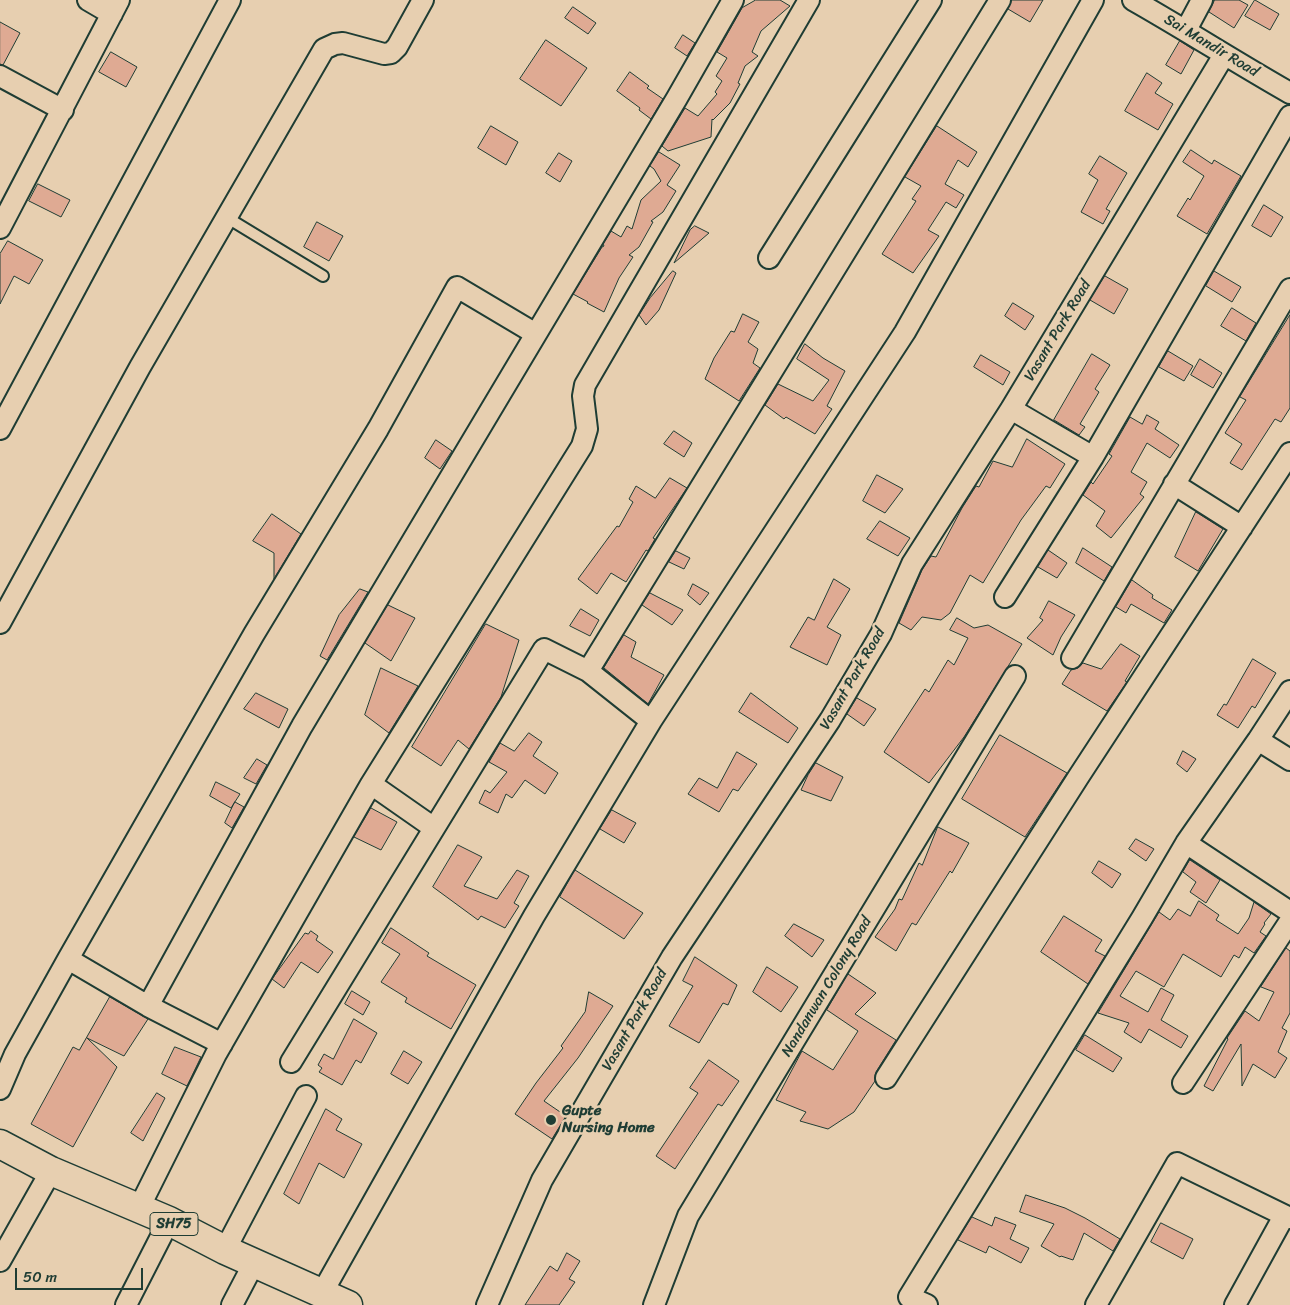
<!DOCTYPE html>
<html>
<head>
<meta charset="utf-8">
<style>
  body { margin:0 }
  #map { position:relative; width:1290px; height:1305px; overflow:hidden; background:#e7cfb0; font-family:Sriracha,sans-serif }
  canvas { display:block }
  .scale { position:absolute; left:15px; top:1268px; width:128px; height:22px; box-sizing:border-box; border:2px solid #1f3d34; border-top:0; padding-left:6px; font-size:15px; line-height:18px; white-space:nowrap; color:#1f3d34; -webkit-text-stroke:4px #e7cfb0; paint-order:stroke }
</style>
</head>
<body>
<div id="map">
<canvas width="1290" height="1305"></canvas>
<div class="scale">50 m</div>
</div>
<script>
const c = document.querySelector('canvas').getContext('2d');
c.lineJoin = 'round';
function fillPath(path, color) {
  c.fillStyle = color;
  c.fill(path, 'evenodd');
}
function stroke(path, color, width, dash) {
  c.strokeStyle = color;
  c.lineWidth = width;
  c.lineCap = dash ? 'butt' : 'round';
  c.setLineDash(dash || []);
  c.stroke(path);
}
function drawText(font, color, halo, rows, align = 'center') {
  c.font = font + ' Sriracha,sans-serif';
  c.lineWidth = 5;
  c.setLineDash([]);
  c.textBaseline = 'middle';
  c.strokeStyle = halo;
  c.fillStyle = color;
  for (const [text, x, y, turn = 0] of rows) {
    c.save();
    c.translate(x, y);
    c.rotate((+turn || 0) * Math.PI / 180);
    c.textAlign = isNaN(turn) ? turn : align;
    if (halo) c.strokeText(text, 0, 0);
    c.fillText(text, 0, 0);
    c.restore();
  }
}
const building = new Path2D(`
  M756,0H780L790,6L761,31L752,52L758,56L745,66L738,83L740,84L730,103L713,120L712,119L711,137L668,151L662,146L685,108L698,116L717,94L715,92L722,81L716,76L727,58L717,52L742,8Z
  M1012,0H1043L1030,22L1008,9Z
  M1215,0H1239L1248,5L1234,28L1209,12Z
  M1255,0L1279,14L1270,30L1245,16Z
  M573,7L596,23L588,34L565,18Z
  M0,22L20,33L3,65L0,64Z
  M683,35L695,43L687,56L675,48Z
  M546,40L587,68L561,106L520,79Z
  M1180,41L1194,50L1181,74L1166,65Z
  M111,52L137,67L126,87L99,72Z
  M630,72L649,86L647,88L663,99L651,119L639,110L640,108L617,91Z
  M1147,73L1162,83L1155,93L1173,104L1158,130L1125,111Z
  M491,126L518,142L506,165L478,148Z
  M937,126L977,152L968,167L958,160L945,184L964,195L956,208L946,202L928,230L939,236L913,273L882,254L916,201L912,199L921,186L905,177Z
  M1191,150L1212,164L1214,160L1241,176L1207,234L1177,216L1188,198L1190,200L1204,176L1183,162Z
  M659,152L680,165L667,185L676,191L663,212L651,221L653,222L639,247L629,255L633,257L619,278L604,312L587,303L588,302L573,294L602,247L604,246L603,244L611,231L621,237L627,226L632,229L641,200L661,181L654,169L650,166Z
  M559,153L572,161L560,182L546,173Z
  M1100,156L1127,173L1106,209L1110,211L1103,224L1081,212L1098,180L1089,174Z
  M38,184L70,200L61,217L29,201Z
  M1264,205L1283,217L1271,237L1252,226Z
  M317,222L343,236L329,261L304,247Z
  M695,226L709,233L674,263L690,230Z
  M8,241L43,260L29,284L14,276L0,304V254Z
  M673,271L676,273L659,310L646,325L639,315L650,298Z
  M1214,271L1241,287L1232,302L1206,286Z
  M1105,276L1128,289L1114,314L1090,300Z
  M1013,303L1034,316L1025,330L1005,316Z
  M1232,308L1256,323L1246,341L1221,326Z
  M743,314L759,322L748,342L758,349L753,363L760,368L739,401L705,379L714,358L731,331L734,332Z
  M1290,315V408L1281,422L1275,419L1242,470L1230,463L1242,444L1225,433L1246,400L1240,397Z
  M805,344L823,358L845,371L827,406L832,409L815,434L786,417L784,419L765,405L778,384L813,401L829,380L797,359Z
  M1168,351L1193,366L1184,381L1159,367Z
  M1092,354L1110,365L1095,389L1099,392L1080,424L1085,427L1079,435L1054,420Z
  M981,355L1010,372L1003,385L974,367Z
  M1200,359L1222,373L1213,388L1191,375Z
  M1147,415L1159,422L1155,429L1179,445L1170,458L1147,443L1131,472L1147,482L1140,494L1144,497L1111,538L1096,526L1105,511L1083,495L1091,482L1093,484L1112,456L1109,454L1130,417L1142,424Z
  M674,431L692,443L684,457L664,444Z
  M1027,439L1065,464L1050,488L1046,486L1021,520L983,583L970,575L950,613L941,620L922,617L911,630L899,623L922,570L931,556L936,557L962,508L976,486L979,487L993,461L1012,467Z
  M436,440L452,451L440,469L425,458Z
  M877,475L903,489L885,513L863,501Z
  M670,478L687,488L653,538L655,539L648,551L646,550L626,582L611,573L597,594L578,579L617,526L619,527L633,502L629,499L636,486L655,498Z
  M1196,512L1223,529L1198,571L1175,557Z
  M272,514L301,534L274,579V553L253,541Z
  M880,521L910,538L898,556L867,539Z
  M1083,548L1112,567L1104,581L1076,563Z
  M1048,550L1067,563L1057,578L1038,567Z
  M676,551L690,558L684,569L669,562Z
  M834,579L850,589L827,627L841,635L827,665L790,647L808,617L814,620Z
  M1132,580L1153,595L1152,598L1172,610L1164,623L1131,604L1126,613L1116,607Z
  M693,584L709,593L700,605L688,595Z
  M360,589L368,592L327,660L320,656L339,615Z
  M650,593L683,610L672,625L642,605Z
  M1049,601L1075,615L1061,637L1053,655L1027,638L1043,620L1040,618Z
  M388,605L415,618L391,661L365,643Z
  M581,609L599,620L590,636L570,626Z
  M957,618L974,628L988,625L1022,644L964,737L929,783L884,752L925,689L929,692L948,660L954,665L968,638L950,630Z
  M486,624L519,640L501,697L469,749L458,740L441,766L412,747Z
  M624,635L636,642L631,657L664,675L648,704L604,668Z
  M1121,644L1140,656L1125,681L1127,682L1107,711L1062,684L1071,670L1078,668L1083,663L1101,669Z
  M1253,659L1276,673L1255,708L1252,706L1238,728L1217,715L1224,704L1226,705Z
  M381,668L418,686L389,733L365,715Z
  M256,693L288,709L279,728L244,709Z
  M751,693L798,728L788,743L739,712Z
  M857,698L876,709L864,726L847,714Z
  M529,733L542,742L533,756L558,773L545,794L525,780L512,798L506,794L498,813L479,803L485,790L490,793L507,772L489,762L500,743L514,751Z
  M1000,735L1067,773L1025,837L962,799Z
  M1183,751L1196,759L1187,772L1177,764Z
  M737,752L757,764L738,791L733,789L719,812L688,794L699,778L717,788Z
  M257,759L267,765L256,784L244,778Z
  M816,763L843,777L831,801L801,790L808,775Z
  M216,782L240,794L231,808L210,796Z
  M235,802L244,807L232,828L225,823Z
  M371,808L397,822L381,850L354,837Z
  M612,810L636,823L624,843L600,829Z
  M938,827L969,843L952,873L950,871L916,925L912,923L896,951L875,937L895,909L899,899L902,900L919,863L922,865Z
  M1136,839L1154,849L1146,861L1129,849Z
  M458,845L482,857L464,886L497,899L517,870L529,876L514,903L519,906L505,928L481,916L478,920L433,887Z
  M1190,860L1220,880L1206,903L1190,892L1196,882L1183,872Z
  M1099,861L1121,874L1112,888L1092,873Z
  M575,870L643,913L624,939L560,897Z
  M1199,901L1219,915L1216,920L1238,934L1249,918L1254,902L1271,914L1264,923L1265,924L1260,932L1266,936L1254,953L1245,947L1239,958L1234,955L1221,977L1183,954L1164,987L1136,971L1120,996L1148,1012L1161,988L1174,995L1161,1020L1188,1036L1181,1048L1149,1029L1141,1043L1124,1032L1129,1023L1098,1013L1159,912L1170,920L1178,909L1190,916Z
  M1064,916L1102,940L1095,951L1105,956L1088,984L1041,952Z
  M794,924L824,940L812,957L785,936Z
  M391,928L429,953L427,956L476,985L451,1029L405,1002L407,998L381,982L400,954L382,943Z
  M311,931L318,936L316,940L333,952L318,973L301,962L284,988L272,979L305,933L308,934Z
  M1286,948L1290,951V1013L1282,1028L1287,1031L1278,1052L1287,1058L1275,1078L1253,1064L1242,1086L1241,1044L1213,1091L1204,1086L1228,1039L1227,1038L1245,1011L1259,1021L1274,992L1261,987Z
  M695,957L737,985L728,1005L723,1003L699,1043L669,1026L693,986L683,981Z
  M767,967L798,987L781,1012L753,992Z
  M848,974L876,993L855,1014L896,1040L876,1072L875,1081L854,1112L828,1129L800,1121L806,1112L776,1100L802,1051L833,1070L858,1031L827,1010Z
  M352,991L370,1002L363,1015L345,1004Z
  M589,992L613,1006L578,1058L544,1101L566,1116L552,1139L515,1114L536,1083L563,1048L561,1046L585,1012Z
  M110,997L148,1019L124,1056L87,1038L117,1067L73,1147L31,1124L73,1047L79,1050Z
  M354,1019L377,1033L361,1063L356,1060L342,1085L319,1072L322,1068L318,1065L324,1054L333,1059Z
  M1085,1035L1122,1058L1113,1072L1076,1050Z
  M175,1047L201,1057L187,1086L162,1074Z
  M404,1051L422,1062L408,1084L391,1074Z
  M709,1060L739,1081L722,1106L718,1104L675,1169L656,1156L698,1093L690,1088Z
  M157,1093L165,1098L143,1141L131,1133Z
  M326,1109L342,1119L336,1130L362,1144L344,1178L319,1163L299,1204L284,1194Z
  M1026,1195L1065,1208L1085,1218L1120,1239L1113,1251L1084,1233L1073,1260L1061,1256L1060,1257L1041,1246L1054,1224L1020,1212Z
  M972,1217L992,1226L995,1217L1016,1225L1010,1239L1029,1248L1021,1263L989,1246L986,1253L958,1240Z
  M1161,1223L1193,1239L1183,1259L1151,1242Z
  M567,1253L580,1261L569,1279L575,1282L559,1305H525L550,1266L557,1271Z`);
const lane = new Path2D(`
  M226,217L323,276`);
const street = new Path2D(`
  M88,0L112,14
  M1133,0C1186,30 1237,63 1290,93
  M1186,30L1202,0
  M0,76L63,110
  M0,228L119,0
  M769,258L931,0
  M1011,409L1093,457
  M0,429L230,0
  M1174,484L1242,527
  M1005,597L1093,457L1290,116
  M0,623L140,367L324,49L335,44L343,43L384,54L391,53L397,47L423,0
  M1072,658L1290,289
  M588,671L651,721
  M1258,740L1290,760
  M371,784L434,828
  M1186,843L1290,912
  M68,959L148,1006L222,1044
  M148,1006L302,726L677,98L733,0
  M291,1062L544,649L588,671L1000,0
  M886,1078L1079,776L1290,453
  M1183,1083L1290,921
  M0,1089L15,1054L68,959L254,634L378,429L457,287L536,334
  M138,1210L216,1054L371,784L582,446L587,429L583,396L585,385L809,0
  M225,1250L306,1096
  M0,1261L51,1171
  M322,1293L534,916L651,721L905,332L1093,0
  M126,1305L169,1221
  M232,1305L254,1263
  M487,1305L542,1180L672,957L830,720L881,634L912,564L1011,409L1224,55
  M654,1305L688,1216L1015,676
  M927,1305L909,1297L1142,918L1186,843L1258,740L1290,691
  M1096,1305L1177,1163L1290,1218
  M1235,1305L1284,1216`);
const primary = new Path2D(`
  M0,1144L51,1171L169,1221L225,1250L348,1305`);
const markers = [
  [551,1120,6,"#1f3d34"]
];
const shields = [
  [174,1224,48]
];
const shieldNames = [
  ["SH75",174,1224]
];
const streetNames = [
  ["Sai Mandir Road",1211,46,31],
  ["Vasant Park Road",1058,331,-59],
  ["Vasant Park Road",853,679,-60],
  ["Nandanwan Colony Road",827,987,-59],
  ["Vasant Park Road",635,1020,-60]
];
const poiNames = [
  ["Gupte",562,1111],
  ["Nursing Home",562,1128]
];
fillPath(building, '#dfaa93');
stroke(building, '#1f3d34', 1);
stroke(lane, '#1f3d34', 14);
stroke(street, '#1f3d34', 24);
stroke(primary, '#1f3d34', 31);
stroke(lane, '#e7cfb0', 10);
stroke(street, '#e7cfb0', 20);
stroke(primary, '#e7cfb0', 28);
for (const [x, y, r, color] of markers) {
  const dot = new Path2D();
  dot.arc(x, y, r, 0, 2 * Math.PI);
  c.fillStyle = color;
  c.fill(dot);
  stroke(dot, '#e7cfb0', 2);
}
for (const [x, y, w] of shields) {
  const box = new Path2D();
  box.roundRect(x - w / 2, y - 11.5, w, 23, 4);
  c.fillStyle = '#e7cfb0';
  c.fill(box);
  stroke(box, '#1f3d34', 1);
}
drawText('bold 14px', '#1f3d34', null, shieldNames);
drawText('15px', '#1f3d34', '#e7cfb0', streetNames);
drawText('bold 15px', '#1f3d34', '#e7cfb0', poiNames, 'left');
</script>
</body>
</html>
